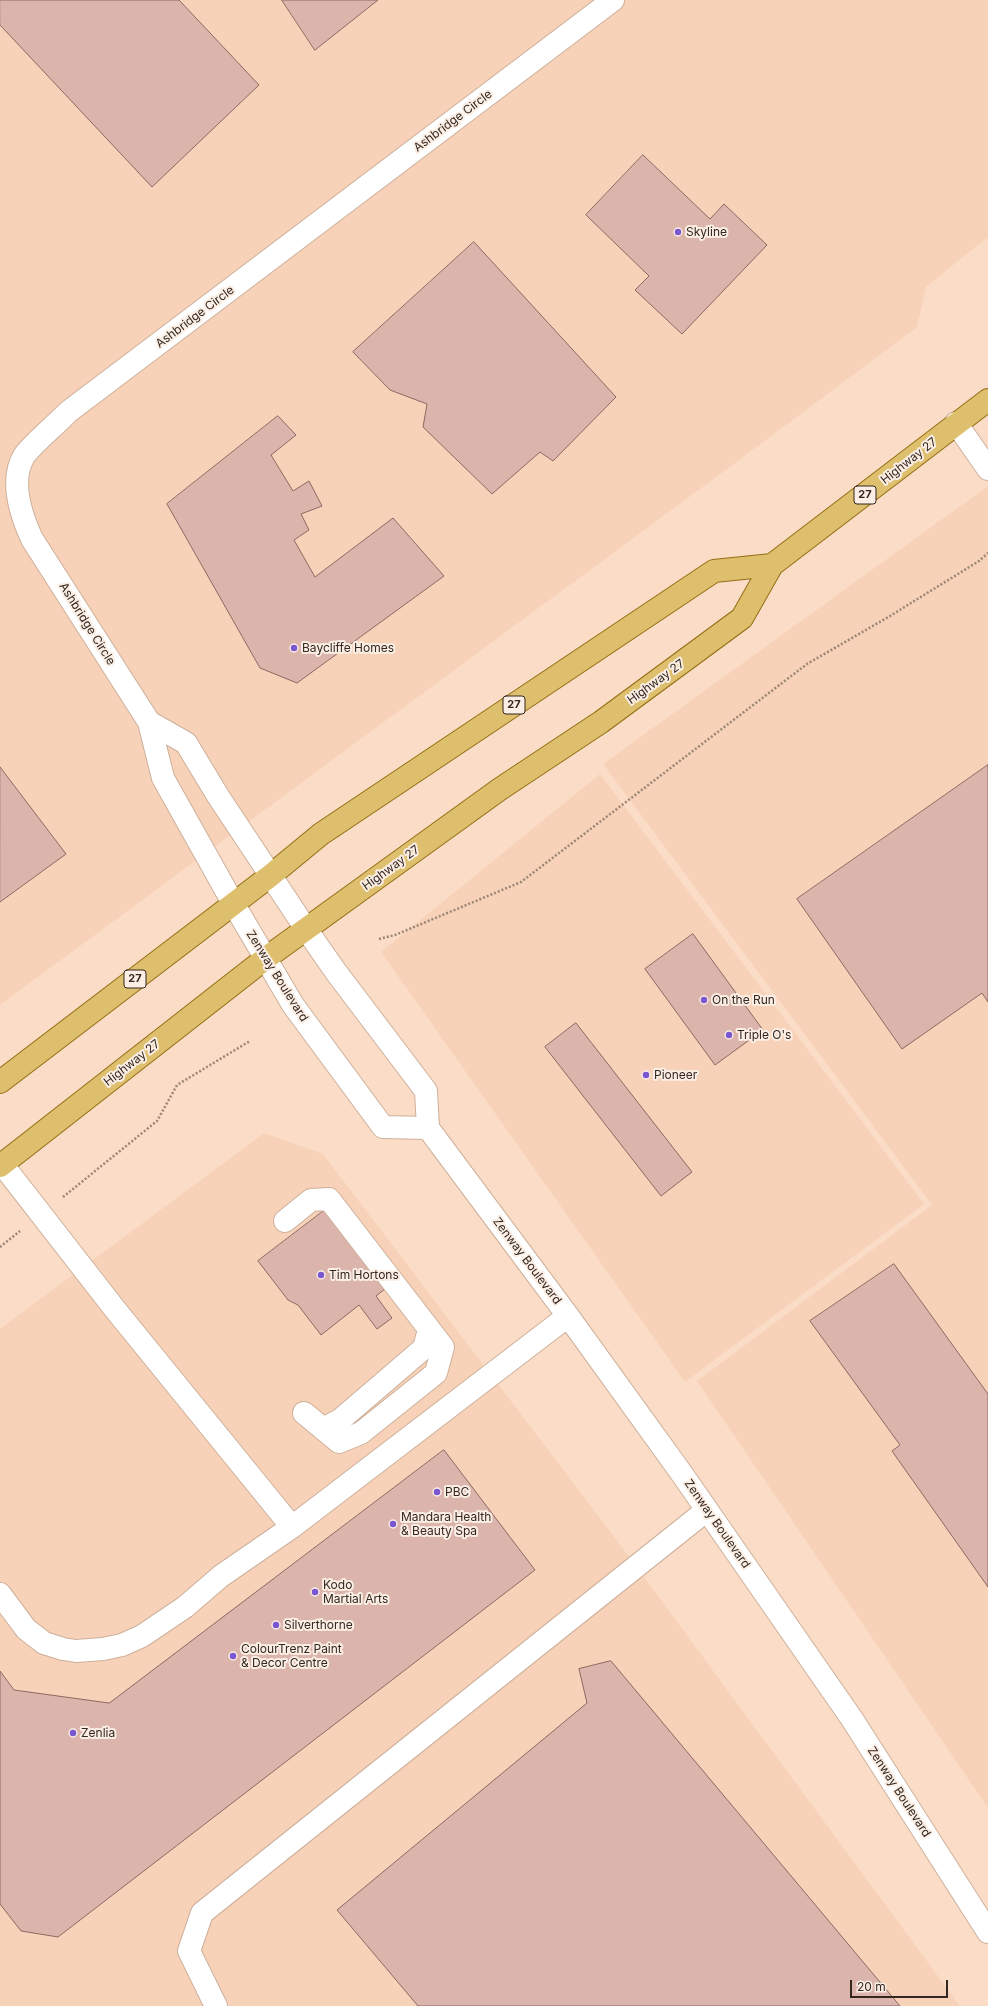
<!DOCTYPE html>
<html>
<head>
<meta charset="utf-8">
<style>
  body { margin:0 }
  #map { position:relative; width:988px; height:2006px; overflow:hidden; background:#fbddc7; font-family:Inter,sans-serif }
  canvas { display:block }
  .scale { position:absolute; left:850px; top:1980px; width:98px; height:18px; box-sizing:border-box; border:2px solid #33271f; border-top:0; padding-left:5px; font-size:12px; line-height:14px; white-space:nowrap; color:#33271f; -webkit-text-stroke:3px #faeee5; paint-order:stroke }
</style>
</head>
<body>
<div id="map">
<canvas width="988" height="2006"></canvas>
<div class="scale">20 m</div>
</div>
<script>
const c = document.querySelector('canvas').getContext('2d');
c.lineJoin = 'round';
function fillPath(path, color) {
  c.fillStyle = color;
  c.fill(path, 'evenodd');
}
function stroke(path, color, width, dash) {
  c.strokeStyle = color;
  c.lineWidth = width;
  c.lineCap = dash ? 'butt' : 'round';
  c.setLineDash(dash || []);
  c.stroke(path);
}
function drawText(font, color, halo, rows, align = 'center') {
  c.font = font + ' Inter,sans-serif';
  c.lineWidth = 4;
  c.setLineDash([]);
  c.textBaseline = 'middle';
  c.strokeStyle = halo;
  c.fillStyle = color;
  for (const [text, x, y, turn = 0] of rows) {
    c.save();
    c.translate(x, y);
    c.rotate((+turn || 0) * Math.PI / 180);
    c.textAlign = isNaN(turn) ? turn : align;
    if (halo) c.strokeText(text, 0, 0);
    c.fillText(text, 0, 0);
    c.restore();
  }
}
const built = new Path2D(`
  M0,0H988V237L926,287L917,327L719,475L0,1005Z
  M988,486V1808L697,1381L932,1205L603,764Z
  M600,774L924,1204L685,1382L381,952Z
  M264,1133L323,1154L622,1547L960,2006H0V1329Z`);
const building = new Path2D(`
  M0,0H179L259,85L152,187L0,25Z
  M282,0H378L315,50Z
  M643,155L710,219L724,204L767,245L682,334L635,290L649,276L586,215Z
  M474,242L616,397L553,461L540,452L492,494L423,427L427,404L390,390L353,352Z
  M278,416L296,435L271,455L293,491L309,481L322,506L301,514L309,530L294,540L315,577L393,518L444,576L297,683L260,668L167,504Z
  M988,765V1002L982,993L902,1049L797,899Z
  M0,767L66,854L0,902Z
  M693,934L763,1030L715,1065L645,969Z
  M576,1023L692,1172L661,1196L545,1047Z
  M325,1210L385,1289L376,1296L392,1318L377,1329L359,1305L321,1335L298,1305L288,1300L258,1261Z
  M894,1264L988,1394V1587L892,1451L900,1445L810,1321Z
  M444,1450L535,1570L58,1937L21,1931L0,1904V1671L14,1690L109,1703Z
  M611,1661L900,2006H418L337,1910L587,1703L579,1669Z`);
const path = new Path2D(`
  M379,939L395,935L521,882L807,664L890,616L979,561L988,553
  M63,1197L157,1121L177,1085L250,1041
  M0,1247L20,1231`);
const minor = new Path2D(`
  M956,423L988,469
  M149,722L186,743L218,796L306,929L336,972L426,1091L428,1128L568,1316L682,1474L852,1719L988,1932
  M428,1128L383,1127L293,1005L233,903L163,778L149,722L32,539C21,515 9,481 24,456C31,445 58,423 68,412L613,0
  M2,1164L114,1308L292,1527
  M285,1221L311,1200L329,1199L443,1347L436,1373L361,1433L339,1442L304,1413
  M323,1429L340,1420L424,1348L429,1330
  M0,1594L26,1629L44,1643L63,1649L76,1651L103,1649L122,1645L142,1636L185,1607L221,1576L292,1527L568,1316
  M216,2006L189,1951L202,1913L707,1510`);
const major = new Path2D(`
  M0,1082L270,876L321,834L714,571L772,565
  M0,1166L266,958L500,789L601,722L742,618L772,565L988,400`);
const markers = [
  [678,232,4,"#7a57d1"],
  [294,648,4,"#7a57d1"],
  [704,1000,4,"#7a57d1"],
  [729,1035,4,"#7a57d1"],
  [646,1075,4,"#7a57d1"],
  [321,1275,4,"#7a57d1"],
  [437,1492,4,"#7a57d1"],
  [393,1524,4,"#7a57d1"],
  [315,1592,4,"#7a57d1"],
  [276,1625,4,"#7a57d1"],
  [233,1656,4,"#7a57d1"],
  [73,1733,4,"#7a57d1"]
];
const shields = [
  [865,495,22],
  [514,705,22],
  [135,979,22]
];
const shieldNames = [
  ["27",865,495],
  ["27",514,705],
  ["27",135,979]
];
const streetNames = [
  ["Ashbridge Circle",453,121,-37],
  ["Ashbridge Circle",195,317,-37],
  ["Highway 27",909,461,-38],
  ["Ashbridge Circle",87,624,58],
  ["Highway 27",656,682,-36],
  ["Highway 27",391,868,-36],
  ["Zenway Boulevard",277,976,58],
  ["Highway 27",132,1063,-38],
  ["Zenway Boulevard",527,1261,53],
  ["Zenway Boulevard",717,1524,55],
  ["Zenway Boulevard",899,1792,57]
];
const poiNames = [
  ["Skyline",686,232],
  ["Baycliffe Homes",302,648],
  ["On the Run",712,1000],
  ["Triple O's",737,1035],
  ["Pioneer",654,1075],
  ["Tim Hortons",329,1275],
  ["PBC",445,1492],
  ["Mandara Health",401,1517],
  ["& Beauty Spa",401,1531],
  ["Kodo",323,1585],
  ["Martial Arts",323,1599],
  ["Silverthorne",284,1625],
  ["ColourTrenz Paint",241,1649],
  ["& Decor Centre",241,1663],
  ["Zenlia",81,1733]
];
fillPath(built, '#f7d2b8');
fillPath(building, '#dbb4ab');
stroke(building, '#8c6a63', 1);
stroke(minor, '#cdb09b', 24);
stroke(major, '#946e12', 24);
stroke(path, '#9a8576', 2.5, [2, 2]);
stroke(minor, '#fff', 22);
stroke(major, '#debf6d', 22);
for (const [x, y, r, color] of markers) {
  const dot = new Path2D();
  dot.arc(x, y, r, 0, 2 * Math.PI);
  c.fillStyle = color;
  c.fill(dot);
  stroke(dot, '#faeee5', 1.5);
}
for (const [x, y, w] of shields) {
  const box = new Path2D();
  box.roundRect(x - w / 2, y - 9, w, 18, 3);
  c.fillStyle = '#faeee5';
  c.fill(box);
  stroke(box, '#33271f', 1);
}
drawText('bold 11px', '#33271f', null, shieldNames);
drawText('12px', '#33271f', '#faeee5', streetNames);
drawText('12px', '#33271f', '#faeee5', poiNames, 'left');
</script>
</body>
</html>
